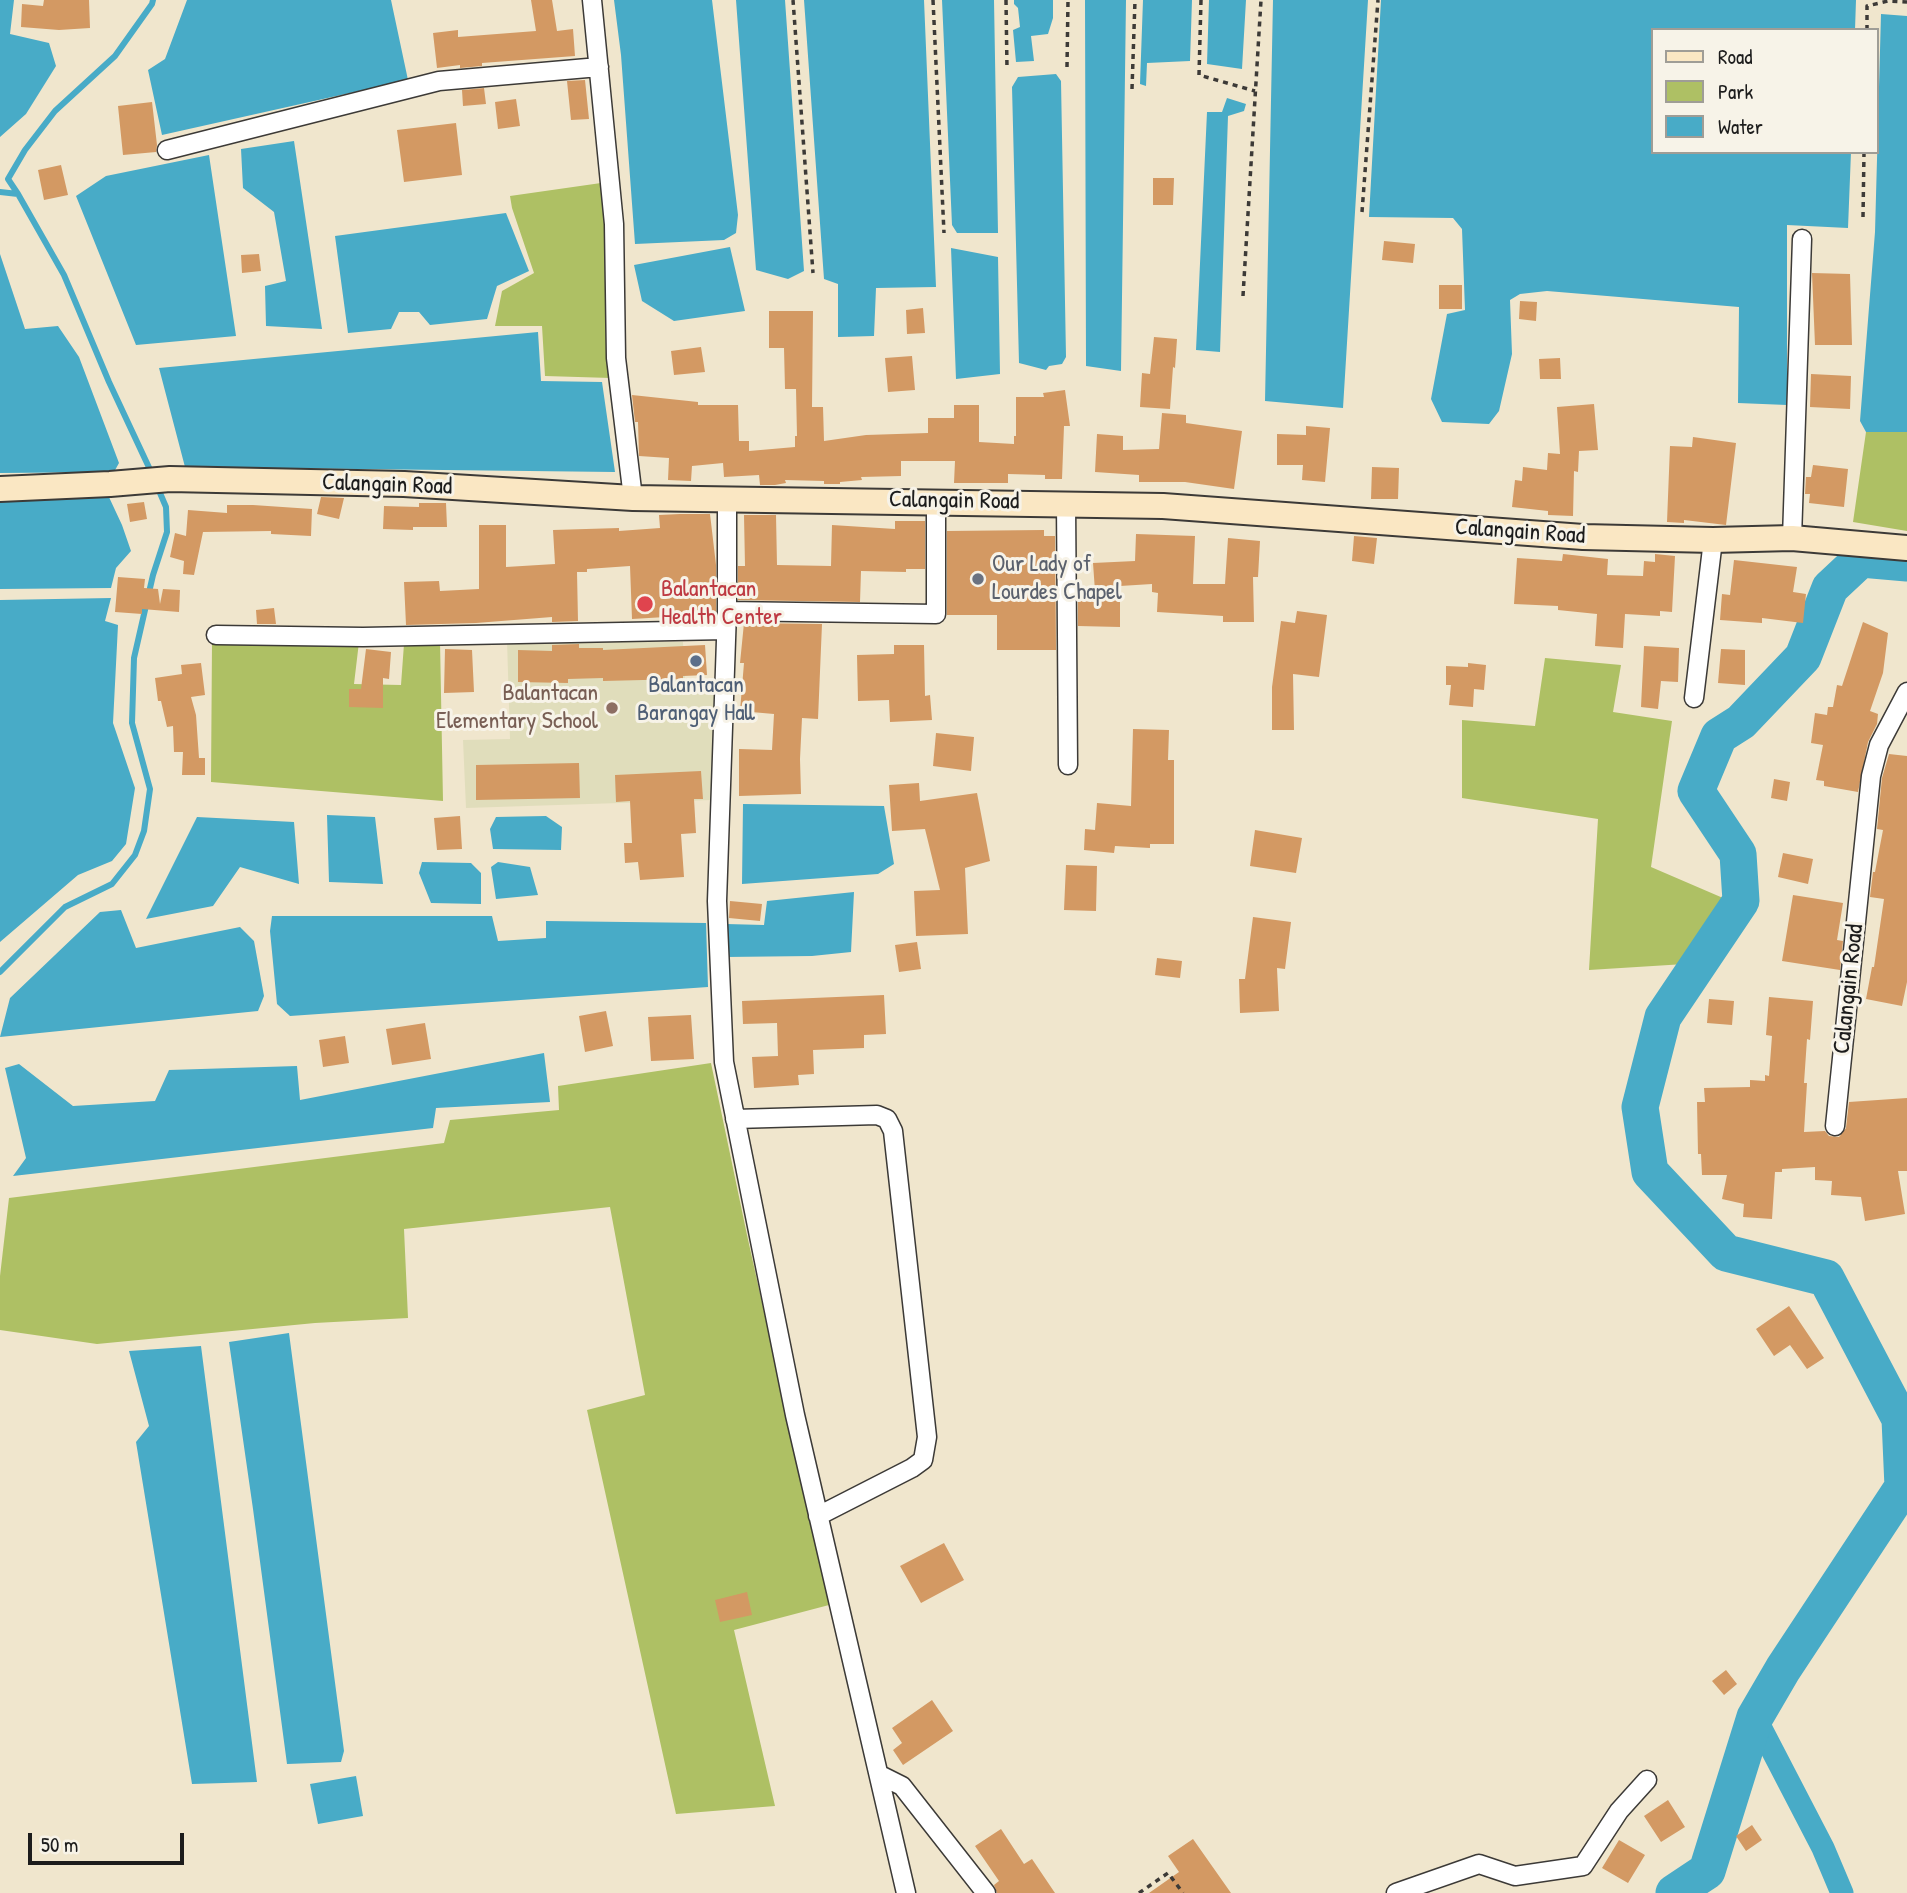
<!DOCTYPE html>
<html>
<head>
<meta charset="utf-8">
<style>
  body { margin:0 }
  #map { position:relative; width:1907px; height:1893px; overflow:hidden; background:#f0e6cd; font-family:"Patrick Hand",sans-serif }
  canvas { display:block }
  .legend { position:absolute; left:1651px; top:28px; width:228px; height:126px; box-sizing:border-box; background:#f7f3e8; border:2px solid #9f9d96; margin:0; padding:9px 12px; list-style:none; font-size:21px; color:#1c1c1c }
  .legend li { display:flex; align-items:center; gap:14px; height:35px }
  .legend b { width:35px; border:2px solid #9f9d96 }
  .scale { position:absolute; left:28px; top:1833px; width:156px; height:32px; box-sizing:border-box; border:4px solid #1c1c1c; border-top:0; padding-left:9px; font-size:21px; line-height:24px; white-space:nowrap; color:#1c1c1c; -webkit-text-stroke:5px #f7f3e8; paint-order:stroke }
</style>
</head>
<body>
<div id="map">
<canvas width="1907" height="1893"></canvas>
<ul class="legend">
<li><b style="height:9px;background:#fae7c3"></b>Road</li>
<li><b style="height:19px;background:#aec064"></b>Park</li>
<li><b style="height:19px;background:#48abc7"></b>Water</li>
</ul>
<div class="scale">50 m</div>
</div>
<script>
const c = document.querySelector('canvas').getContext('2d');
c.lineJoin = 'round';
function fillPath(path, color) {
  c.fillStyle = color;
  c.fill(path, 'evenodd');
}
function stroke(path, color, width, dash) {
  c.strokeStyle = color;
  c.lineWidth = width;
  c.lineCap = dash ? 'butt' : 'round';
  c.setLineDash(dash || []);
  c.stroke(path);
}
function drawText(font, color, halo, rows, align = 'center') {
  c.font = font + ' "Patrick Hand",sans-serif';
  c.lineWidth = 6;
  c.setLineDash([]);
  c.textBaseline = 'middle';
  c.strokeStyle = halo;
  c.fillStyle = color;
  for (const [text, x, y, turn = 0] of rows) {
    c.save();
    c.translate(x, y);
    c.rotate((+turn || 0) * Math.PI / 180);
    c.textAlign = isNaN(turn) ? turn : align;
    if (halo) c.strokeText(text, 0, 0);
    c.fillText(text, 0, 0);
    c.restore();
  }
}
const built = new Path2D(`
  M507,640L683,642L685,680H715L712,800L466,808L463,740L510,739Z`);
const green = new Path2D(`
  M601,183L607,227L611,378L545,376L542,326H495L502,291L534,273L512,208L510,196Z
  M1866,432H1907V531L1853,522Z
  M440,641L443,801L211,782L212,642H359L354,684L401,685L404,644Z
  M1545,658L1621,665L1613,712L1672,721L1651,867L1730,901L1685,964L1589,970L1598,819L1462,798V720L1535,726Z
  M711,1063L747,1235L829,1605L734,1630L775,1806L676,1814L587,1410L645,1395L610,1207L404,1229L408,1318L315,1323L97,1344L0,1330V1276L9,1198L444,1143L450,1120L559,1110L558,1086Z`);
const water = new Path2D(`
  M0,0H14L10,34L49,43L56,66L26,114L0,137Z
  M187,0H391L408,80L162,135L148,70L165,59Z
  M614,0H712L738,215L736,233L724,240L635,244L621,55Z
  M736,0H785L804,271L788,279L756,270Z
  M804,0H924L936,287L876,288L874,336L838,337V284L824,279Z
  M942,0H994L998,233H957L952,225Z
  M1014,0H1053V18L1048,34L1031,36L1034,61L1016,62L1013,30L1020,27L1018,8L1014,4Z
  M1085,0H1126L1121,371L1086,366Z
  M1143,0H1192L1190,61L1147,63L1146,86L1140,84Z
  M1209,0H1246L1242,69L1207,64Z
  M1273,0H1368L1343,408L1265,401Z
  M1381,0H1856L1855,30H1653V152H1851L1848,228L1787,225V405L1738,403L1739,307L1547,291L1520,294L1510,300L1512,354L1499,411L1489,424L1442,422L1431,399L1447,314L1465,310L1462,229L1453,218L1369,217Z
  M1881,14L1907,16V432H1866L1860,421L1875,232Z
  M1056,74L1061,81L1066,357L1062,364L1049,366L1046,370L1019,363L1012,87L1018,77Z
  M1227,98L1246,104L1244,111L1228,116L1220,352L1196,350L1207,112H1222Z
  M294,141L322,329L266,326L265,286L286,281L274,212L243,188L241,149Z
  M209,155L236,336L136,345L76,196L106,176Z
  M506,213L529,271L497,286L487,319L430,325L419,312H399L391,329L348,333L335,236Z
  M730,247L745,311L674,321L642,301L634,265Z
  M951,248L998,257L1000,374L956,379Z
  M0,254L25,329L58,326L79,357L119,463L114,472L0,473Z
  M538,332L541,381L602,382L615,472L185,467L159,368Z
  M108,495L122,525L131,551L116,568L111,588L0,589V497Z
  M111,598L105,621L118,625L113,723L135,788L126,844L112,861L78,875L0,942V600Z
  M743,804L884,806L894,864L878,874L742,884Z
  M327,815L375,817L383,884L329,882Z
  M546,816L562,827L561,850L493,849L490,829L496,817Z
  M197,817L294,822L299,884L240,867L213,906L146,919Z
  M422,862L471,863L481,873V904L431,903L419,873Z
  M498,862L530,867L538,895L496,899L491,867Z
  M854,892L851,952L812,956L726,957V924L764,925L767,901Z
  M121,910L136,948L240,927L254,941L264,996L258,1011L0,1037L10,998L100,912Z
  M272,916H492L498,941L546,938V921L706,923L708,987L290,1016L277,1004L270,931Z
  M544,1053L550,1102L436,1108L433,1128L13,1176L26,1158L5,1068L19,1064L73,1106L155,1101L169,1070L297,1066L300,1100Z
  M289,1333L344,1751L341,1762L287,1764L253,1509L229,1342Z
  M201,1346L257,1782L192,1784L136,1442L149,1426L129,1351Z
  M356,1776L363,1816L318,1824L310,1784Z`);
const stream = new Path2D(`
  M0,192L18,194L8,179L25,150L55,111L115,56L152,4L153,0
  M18,194L64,275L109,382L153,476
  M0,972L65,907L112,884L135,855L144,831L150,789L132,723L134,658L153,575L167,532L166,507L157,486`);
const canal = new Path2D(`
  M1755,1717L1823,1848L1842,1893`);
const river = new Path2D(`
  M1674,1893L1707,1871L1755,1717L1783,1669L1903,1487L1900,1419L1826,1278L1726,1253L1650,1172L1640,1107L1663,1017L1741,901L1738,854L1696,791L1719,736L1741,722L1803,657L1830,588L1861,559L1907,563`);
const building = new Path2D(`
  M44,0H89L90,28L59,30L21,27L22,4L43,6Z
  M531,0H552L557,31L573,29L575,56L482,63V66L460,68V65L437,68L433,33L458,30V37L536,31Z
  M585,80L589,119L571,120L567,81Z
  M484,88L486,104L463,106L462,90Z
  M516,99L520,126L498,129L495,102Z
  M152,102L157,145L156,152L123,155L118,106Z
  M456,123L462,175L404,182L397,130Z
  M61,165L68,195L44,200L38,170Z
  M1153,178H1174L1173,205H1153Z
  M1384,241L1415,244L1413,263L1382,260Z
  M259,254L261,271L242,273L241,255Z
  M1812,273L1850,274L1852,345H1815Z
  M1439,285H1462V309H1439Z
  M1520,301L1537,302L1536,321L1519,319Z
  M923,308L925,333L907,334L906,310Z
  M769,311H813L812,407H823L824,441L866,435L928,433V418H954V405H979V442L1014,444V436H1016V397H1044L1043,393L1065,390L1070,426H1064L1062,479H1045V475L1008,474V483H954L955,461H901V476L861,477L862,480L840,482V484H824V481L785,480L786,483L775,485H760L759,475L724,477L723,463L692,466L691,481L668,480L669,458L639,456L638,422H635L632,395L698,402V405H738L739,441H749V451L795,447V436H797L796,389H785L784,348H769Z
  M1154,337L1177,339L1175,368L1173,367L1170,409L1140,407L1142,373L1150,374Z
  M701,347L705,372L674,375L671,351Z
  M912,356L915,390L888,392L885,358Z
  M1560,358L1561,379H1540L1539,359Z
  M1811,374L1851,376L1850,409L1810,407Z
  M1594,404L1598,450L1579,451L1578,472L1574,471L1573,516L1548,515V511L1512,507L1515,480L1522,481L1523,467L1547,470L1548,453L1560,454L1557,407Z
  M1162,413L1186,415V423L1242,431L1234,489L1185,482H1139V475L1095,472L1097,434L1123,436V450L1159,449Z
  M1306,426L1330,428L1325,482L1302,480L1303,465H1277V434L1306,435Z
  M1693,437L1736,443L1726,525L1684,520V523L1667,522L1670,446L1692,447Z
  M1813,465L1848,469L1844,507L1809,503L1810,494H1805L1806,477H1811Z
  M1372,467L1399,468L1398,499H1371Z
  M321,497L344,498L339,519L317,514Z
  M144,502L147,519L130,522L127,504Z
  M419,503H446L447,527H413V530L383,529L384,506L419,507Z
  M227,505H253L312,509L311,536L271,534V531L203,532L194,575L183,574L184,561L170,557L175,533L186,536L188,510L227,513Z
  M680,514H710L716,565V614L632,619L630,566L587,569V572H577L578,621L552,622V617L476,623L406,625L404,582L439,581L440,591L479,589V525H506V567L555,564L553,530L619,528V531L660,528L659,515Z
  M744,515H776L777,565L831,566L832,525L895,529V521H925V569H906V572L861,571L860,602L738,600V566H745Z
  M1044,530V536H1055L1056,650H997V615H947V531Z
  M1136,534L1195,536L1193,584H1225L1228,538L1260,541L1258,577H1253L1254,622H1223V616L1157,612L1158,593L1152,592V584L1120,586V627L1078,626V591H1095L1093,563L1135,561Z
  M1354,536L1377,538L1374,564L1352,561Z
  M1563,554L1608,559L1607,575L1643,576L1644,561L1655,562V554L1675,556L1672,612L1660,611V616L1625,614L1623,648L1595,646L1597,614L1558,610V606L1514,604L1517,558L1562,561Z
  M1734,560L1797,567L1793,592L1806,594L1803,623L1762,618V623L1720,620L1722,594L1730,595Z
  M118,577L145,579L144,588L158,589L160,604L163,589L180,590L179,612L142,609V614L115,612Z
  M274,608L276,624H257L256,610Z
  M1297,611L1327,615L1319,677L1293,674L1294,730H1272V687L1281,621L1295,623Z
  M1863,622L1888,633L1883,673L1870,711L1878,714L1877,724L1868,742L1858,792L1824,786V781L1816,780L1823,745L1811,743L1815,713L1827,715L1828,707H1833L1837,685L1842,686Z
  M744,623L822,624L818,719L802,718L800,759L801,794L739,796V749L772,750L774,714L740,711L744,663H740Z
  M579,644V648H603V650L705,645L707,675L683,676V679L603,681V678L568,679V683L518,682V650L552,651V645Z
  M894,645H924L925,696L930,695L932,720L890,722L889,700L858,701L857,655L894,654Z
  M1644,646L1679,648L1678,682L1661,681L1658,709L1641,707Z
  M366,649L391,652L389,679L383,678V708L349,707V689H361Z
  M445,649L472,650L474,692L444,693Z
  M1721,649L1745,650V685L1718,683Z
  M201,663L205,695L191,697L196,715L199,758H205V775H182L183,752H174L173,726L167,727L161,701H158L155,678L182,674L181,665Z
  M1468,663L1486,665L1484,690L1474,689L1473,707L1449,705L1451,685H1446V666L1468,667Z
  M1133,729L1169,730L1168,760H1174V844H1150V848L1115,846L1114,853L1084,850L1085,829L1095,830L1097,803L1131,806Z
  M936,733L974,737L971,771L933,766Z
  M1889,754L1907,756V982L1902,1006L1866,999L1872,967H1874L1884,899L1870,897L1873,872H1875L1883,830L1877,829L1882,778Z
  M579,763L580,798L476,800V765Z
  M701,771L703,799H694L696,833L681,834L684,877L640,880L638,862L625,863L624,843H632L630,801L616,802L615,775Z
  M1774,779L1790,782L1787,801L1771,798Z
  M919,783L920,801L977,793L990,861L965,868L968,934L916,936L914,891L940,890L925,829L892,831L889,785Z
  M460,816L462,849L437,850L434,818Z
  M1255,830L1302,838L1296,873L1250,866Z
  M1783,853L1813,859L1808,884L1778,877Z
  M1066,865L1097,866L1096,911L1064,910Z
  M1793,895L1843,903L1837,940L1843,941L1840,970L1782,961Z
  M730,901L762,904L760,921L729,918Z
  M1253,917L1291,922L1285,969L1277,968L1279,1011L1240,1013L1239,979H1245Z
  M917,942L921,969L899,972L895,945Z
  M1157,958L1182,961L1180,978L1155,975Z
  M884,995L886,1034L864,1035V1048L813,1050L814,1074L798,1075L799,1085L754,1088L752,1057L778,1056L777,1023L743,1024L742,1001Z
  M1769,997L1813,1001L1810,1040L1807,1039L1804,1083H1807L1804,1132L1825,1131L1829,1136L1839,1137L1846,1128L1849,1102L1907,1098V1171H1898L1905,1214L1865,1221L1861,1197L1831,1195L1832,1181L1815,1180V1167L1782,1169V1172H1775L1772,1219L1743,1217L1744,1204L1722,1199L1727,1175H1702L1701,1154H1698L1697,1102H1705L1704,1088L1750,1087V1080L1765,1081V1075L1769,1076L1772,1036L1766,1035Z
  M1709,999L1734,1001L1732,1025L1707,1023Z
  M606,1011L613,1046L585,1052L579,1016Z
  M691,1015L694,1059L651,1061L648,1017Z
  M425,1023L431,1059L392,1065L386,1029Z
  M345,1036L349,1063L323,1067L319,1040Z
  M1789,1306L1824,1358L1807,1369L1790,1345L1774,1356L1756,1329Z
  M944,1543L964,1580L921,1603L900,1566Z
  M747,1592L752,1615L720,1622L715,1600Z
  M1726,1670L1737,1684L1724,1695L1712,1681Z
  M932,1700L953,1731L903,1765L893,1750L902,1743L892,1728Z
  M1668,1800L1685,1827L1661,1842L1644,1816Z
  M1752,1825L1762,1840L1746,1851L1736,1836Z
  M1001,1829L1024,1864L1032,1859L1055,1893H997L994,1885L999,1881L975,1846Z
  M1193,1839L1231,1893H1149L1179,1872L1168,1856Z
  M1619,1840L1645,1855L1628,1883L1602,1868Z`);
const path = new Path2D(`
  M793,0L813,273
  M933,0L944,233
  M1006,0L1007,69
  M1201,0L1199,75L1255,91
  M1867,30V6L1888,1L1907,2
  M1067,67L1068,0
  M1132,89L1135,0
  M1362,212L1378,0
  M1863,217L1864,152
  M1243,296L1261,0
  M1139,1893L1168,1873L1183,1893`);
const street = new Path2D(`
  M592,0L614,224L616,358L633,498
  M167,150L439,81L599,67
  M727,500V611L717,901L724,1062L795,1415L906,1893
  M1066,503L1068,765
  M1792,538L1802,239
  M727,611L936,614V501
  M216,635L363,637L726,630
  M1694,698L1713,540
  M735,1119L877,1115L887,1119L893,1131L927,1437L923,1460L912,1468L818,1516
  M1835,1126L1871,776L1879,745L1907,692
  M880,1775L902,1786L986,1893
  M1396,1893L1479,1864L1515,1876L1583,1866L1619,1811L1647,1780`);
const secondary = new Path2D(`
  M0,489L110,484L170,479L404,484L633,498L1163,506L1583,537L1713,540L1792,538L1907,548`);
const markers = [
  [978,579,7,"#6b7280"],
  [645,604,9,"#e0444e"],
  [696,661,7,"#5c6f8a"],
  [612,708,7,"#8d6e63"]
];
const streetNames = [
  ["Calangain Road",387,485,2],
  ["Calangain Road",954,501,1],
  ["Calangain Road",1520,532,4],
  ["Calangain Road",1849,989,-84]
];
const worshipNames = [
  ["Our Lady of",992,565],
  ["Lourdes Chapel",992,593]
];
const healthNames = [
  ["Balantacan",661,590],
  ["Health Center",661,618]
];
const serviceNames = [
  ["Balantacan",696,686],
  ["Barangay Hall",696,714]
];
const educationNames = [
  ["Balantacan",598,694],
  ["Elementary School",598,722]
];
fillPath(built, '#e0ddbb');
fillPath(green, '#aec064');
fillPath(water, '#48abc7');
stroke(stream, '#48abc7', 6);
stroke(canal, '#48abc7', 23);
stroke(river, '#48abc7', 37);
fillPath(building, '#d39963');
stroke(street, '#3c3a37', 21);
stroke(secondary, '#3c3a37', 28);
stroke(path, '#3c3a37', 3.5, [5, 5]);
stroke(street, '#fff', 18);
stroke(secondary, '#fae7c3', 24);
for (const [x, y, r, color] of markers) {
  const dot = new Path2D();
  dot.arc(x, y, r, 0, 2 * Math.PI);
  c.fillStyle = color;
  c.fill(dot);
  stroke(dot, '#f7f3e8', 2.5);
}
drawText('24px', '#1c1c1c', '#f7f3e8', streetNames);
drawText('24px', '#5b616d', '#f7f3e8', worshipNames, 'left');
drawText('24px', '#be3a42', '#f7f3e8', healthNames, 'left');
drawText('24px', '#4e5e75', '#f7f3e8', serviceNames);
drawText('24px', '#785e54', '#f7f3e8', educationNames, 'right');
</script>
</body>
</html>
